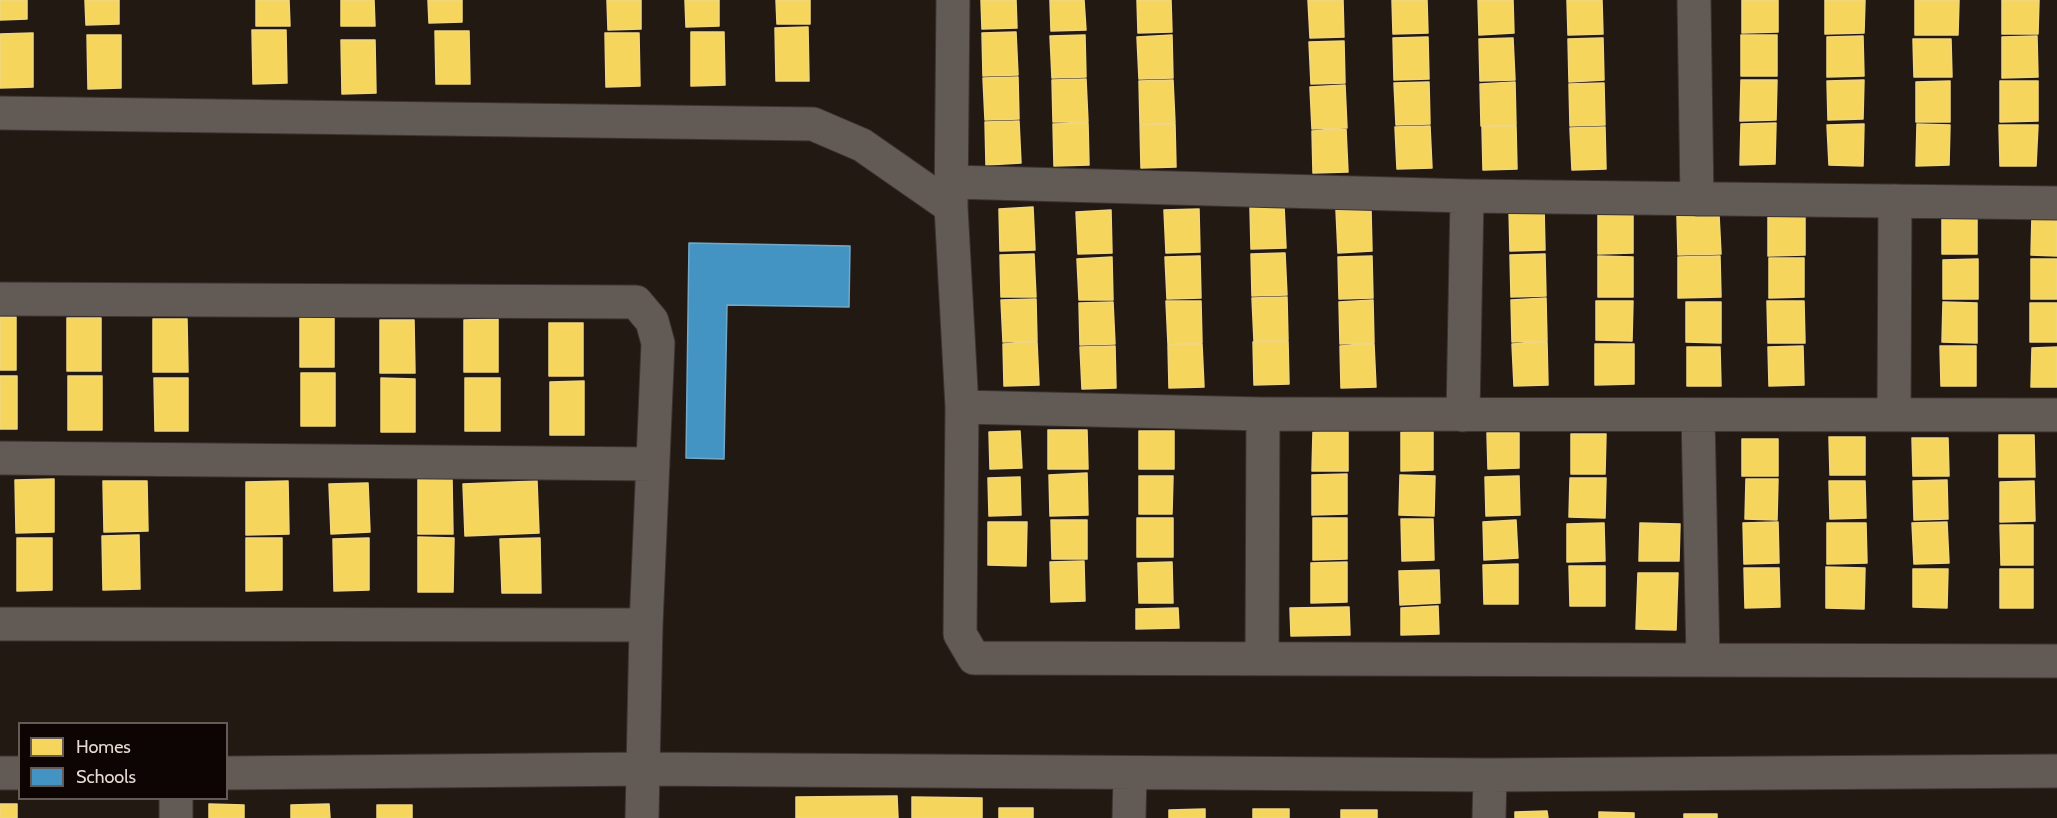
<!DOCTYPE html>
<html>
<head>
<meta charset="utf-8">
<style>
  body { margin:0 }
  #map { position:relative; width:2057px; height:818px; overflow:hidden; background:#231913; font-family:Cabin,sans-serif }
  canvas { display:block }
  .legend { position:absolute; left:18px; top:722px; width:210px; height:78px; box-sizing:border-box; background:#0c0503; border:2px solid #645a56; margin:0; padding:8px 10px; list-style:none; font-size:18px; color:#e7d9d2 }
  .legend li { display:flex; align-items:center; gap:12px; height:30px }
  .legend b { width:30px; border:2px solid #645a56 }
</style>
</head>
<body>
<div id="map">
<canvas width="2057" height="818"></canvas>
<ul class="legend">
<li><b style="height:16px;background:#f6d55c"></b>Homes</li>
<li><b style="height:16px;background:#4393c3"></b>Schools</li>
</ul>
</div>
<script>
const c = document.querySelector('canvas').getContext('2d');
c.lineJoin = 'round';
function fillPath(path, color) {
  c.fillStyle = color;
  c.fill(path, 'evenodd');
}
function stroke(path, color, width, dash) {
  c.strokeStyle = color;
  c.lineWidth = width;
  c.lineCap = dash ? 'butt' : 'round';
  c.setLineDash(dash || []);
  c.stroke(path);
}
const homes = new Path2D(`
  M0,0H27V19L0,20Z
  M85,0H119V24L86,25Z
  M256,0H289L290,26H256Z
  M341,0H374L375,26H341Z
  M428,0H462V22L429,23Z
  M607,0H641V29L608,30Z
  M685,0H719V26L686,27Z
  M776,0H810V24H777Z
  M981,0H1016L1017,28L982,29Z
  M1050,0H1084L1086,30L1051,31Z
  M1137,0H1171L1172,32L1138,33Z
  M1308,0H1343L1344,37L1310,38Z
  M1392,0H1427L1428,33L1393,34Z
  M1478,0H1513L1514,33L1479,35Z
  M1567,0H1602L1603,34L1568,35Z
  M1742,0H1778V32L1742,33Z
  M1825,0H1865L1864,33L1825,34Z
  M1915,0H1959L1958,35H1915Z
  M2002,0H2039L2038,34H2002Z
  M808,27L809,81H776L775,28Z
  M252,30H286L287,83L253,84Z
  M435,31H469L470,84H436Z
  M691,32H724L725,85L691,86Z
  M1016,32L1018,75L983,76L982,33Z
  M33,33V87L0,88V34Z
  M605,33H639L640,86L606,87Z
  M87,35H121V88L88,89Z
  M1085,35L1086,77L1052,78L1050,36Z
  M1172,35L1173,78L1139,79L1137,37Z
  M1741,35H1777V76H1741Z
  M1863,36L1864,76L1827,77V37Z
  M2037,36L2038,77L2002,78V37Z
  M1428,37L1429,79L1394,80L1393,38Z
  M1513,38L1515,80L1480,81L1479,39Z
  M1603,38L1604,80L1569,82L1568,39Z
  M1913,39H1951L1952,77H1914Z
  M341,40H375L376,93L342,94Z
  M1344,41L1345,83L1311,84L1309,42Z
  M1018,77L1019,119L985,120L983,78Z
  M1086,79L1088,122H1053L1052,80Z
  M1173,80L1175,123L1140,124L1139,81Z
  M1741,80H1777L1776,120L1740,121Z
  M1864,80L1863,119L1828,120L1827,81Z
  M1950,81V122H1916V82Z
  M2000,81H2038V121L2000,122Z
  M1429,82L1430,124L1396,125L1394,83Z
  M1515,82L1516,125L1481,126L1480,84Z
  M1604,83L1605,125L1570,126L1569,84Z
  M1345,85L1347,128L1312,129L1310,87Z
  M1019,121L1021,163L986,165L985,122Z
  M1088,123L1089,165L1054,166L1053,124Z
  M1776,123L1775,164L1740,165L1741,124Z
  M1175,124L1176,167L1141,168L1140,125Z
  M1864,124L1863,166L1829,165L1827,125Z
  M1917,124L1950,125L1949,165L1916,166Z
  M1999,125H2038L2036,166H2000Z
  M1430,126L1432,168L1397,169L1395,127Z
  M1516,126L1517,169L1483,170L1482,127Z
  M1605,127L1606,169L1572,170L1570,128Z
  M1346,129L1348,172L1313,173L1312,131Z
  M1284,206L1286,248L1251,249L1250,207Z
  M1033,207L1035,250L1000,251L999,209Z
  M1544,207L1545,250L1510,251L1509,209Z
  M1199,209L1200,252L1166,253L1164,210Z
  M1371,209L1372,251L1338,253L1336,210Z
  M1111,210L1112,253L1078,254L1076,212Z
  M1633,211V253L1598,254V212Z
  M1719,215L1721,254L1678,255L1677,216Z
  M1942,215H1977V254H1942Z
  M1768,216H1805V255L1768,256Z
  M2032,216H2057V256L2031,255Z
  M1285,253L1287,295L1252,296L1251,254Z
  M1034,254L1036,297H1001L1000,255Z
  M1545,254L1546,296L1511,297L1510,255Z
  M1200,256L1201,298L1167,299L1165,257Z
  M1372,256L1373,298L1339,299L1338,257Z
  M1598,256L1633,257V297H1598Z
  M1720,256L1721,297L1678,298V257Z
  M1112,257L1113,300H1079L1077,259Z
  M1769,258H1804V297L1769,298Z
  M1978,259V299H1943V260Z
  M2031,259H2057V299H2031Z
  M1287,297L1288,340L1254,341L1252,298Z
  M1546,298L1547,341L1512,342L1511,300Z
  M1036,299L1037,341L1003,342L1001,300Z
  M1373,300L1374,343L1340,344L1339,302Z
  M1166,301H1201L1202,343L1168,344Z
  M1596,301H1633L1632,341L1596,340Z
  M1767,301H1804L1805,343H1768Z
  M1113,302L1115,344L1080,345L1079,303Z
  M1686,302H1721V343L1686,342Z
  M1943,302L1977,303V343L1942,342Z
  M2030,303H2057V342H2030Z
  M300,314H334V367H300Z
  M0,317H16V370H0Z
  M67,318H101V371H67Z
  M153,319H187L188,372H153Z
  M498,319V372H464V320Z
  M380,320H414L415,373H380Z
  M549,323H583V376H549Z
  M1288,341L1289,384L1254,385L1253,342Z
  M1037,342L1039,385L1004,386L1003,344Z
  M1547,342L1548,385L1514,386L1512,344Z
  M1202,344L1204,387L1169,388L1168,345Z
  M1374,344L1376,387L1341,388L1340,346Z
  M1595,344H1634V384L1595,385Z
  M1115,346L1116,388L1082,389L1080,347Z
  M1803,346L1804,385L1769,386L1768,347Z
  M1940,346H1976V386H1941Z
  M1687,347H1720L1721,386H1687Z
  M2057,347V387H2031L2032,348Z
  M301,373H335V426H301Z
  M0,376H17V429H0Z
  M68,376H102V430H68Z
  M154,378H188V431H155Z
  M381,378L415,379V432H381Z
  M465,378H500V431H465Z
  M584,381V435H550V382Z
  M1048,430H1087L1088,469H1048Z
  M1020,431L1022,468L990,469L989,432Z
  M1139,431H1174V469H1139Z
  M1348,431V471H1312L1313,432Z
  M1433,431V470L1401,471V432Z
  M1487,433H1519V468L1488,469Z
  M1571,434H1606L1605,474H1571Z
  M1999,435H2034L2035,477H1999Z
  M1829,437H1865V475H1830Z
  M1912,438H1948L1949,476H1913Z
  M1742,439H1778V476H1742Z
  M1087,473L1088,515L1050,516L1049,475Z
  M1347,474V514L1312,515V475Z
  M1400,475L1435,476L1434,516L1399,515Z
  M1139,476H1173L1172,514H1139Z
  M1519,476L1520,515L1486,516L1485,477Z
  M1020,477L1021,515L989,516L988,478Z
  M452,478L453,534H418V479Z
  M1570,478H1606L1605,518L1569,517Z
  M54,479V532L16,533L15,480Z
  M1746,479H1778L1777,520L1745,519Z
  M1947,480L1948,519L1914,520L1913,481Z
  M103,481H147L148,531L104,532Z
  M288,481L289,534L246,535V482Z
  M537,481L539,533L465,536L463,484Z
  M1829,481H1865L1866,518L1830,519Z
  M2034,481L2035,521L2000,522V482Z
  M368,483L370,532L331,534L329,484Z
  M1137,518H1173V557H1137Z
  M1313,518H1347V559L1313,560Z
  M1401,519H1433L1434,560L1402,561Z
  M1051,520H1087V559H1052Z
  M1516,520L1518,558L1484,560L1483,522Z
  M988,522H1027L1026,566L988,565Z
  M1778,522L1779,563L1744,564L1743,523Z
  M1947,522L1949,563L1914,564L1912,523Z
  M1604,523L1605,561L1567,562V524Z
  M1640,523L1680,524L1679,561H1639Z
  M1827,523H1866L1867,563L1827,564Z
  M2000,525H2033V565H2001Z
  M139,535L140,589L103,590L102,536Z
  M418,537L454,538L453,592H418Z
  M17,538H52V590L17,591Z
  M246,538H282V590L246,591Z
  M369,538V590L334,591L333,539Z
  M540,538L541,593H502L500,539Z
  M1084,561L1085,601L1051,602L1050,562Z
  M1172,562L1173,603H1139L1138,563Z
  M1347,562V602L1311,603V563Z
  M1518,564V604H1484L1483,565Z
  M1569,566H1605V606H1570Z
  M1826,567L1865,568L1864,609L1826,608Z
  M1744,568H1779L1780,607L1745,608Z
  M1913,569H1948L1947,608L1913,607Z
  M2000,569H2033V608H2000Z
  M1439,570L1440,603L1400,605L1399,571Z
  M1638,573H1678L1676,630L1636,629Z
  M1438,606L1439,634L1401,635V608Z
  M1349,607L1350,635L1291,636L1290,608Z
  M1178,608L1179,628L1136,629V609Z
  M897,796L898,818H796V797Z
  M912,797L982,798V818H912Z
  M0,804H17V818H0Z
  M209,804L244,805V818H209Z
  M329,804L330,818H291V805Z
  M377,805H412V818H377Z
  M999,808H1033V818H999Z
  M1205,809V818H1169V810Z
  M1253,809H1289V818H1253Z
  M1341,810H1377V818H1341Z
  M1547,811L1548,818H1515V812Z
  M1599,812L1634,813V818H1599Z
  M1684,814H1717V818H1684Z`);
const schools = new Path2D(`
  M689,243L850,246L849,307L727,305L724,459L686,458Z`);
const minor = new Path2D(`
  M953,0L951,207L962,407L960,634L974,658L2057,661
  M1694,0L1697,199
  M0,113L813,124L862,145L951,207
  M953,182L1467,196L2057,203
  M0,299L636,302L652,321L658,343L646,625L642,818
  M962,407L1263,414L2057,415
  M1463,415L1467,196
  M1698,415L1703,660
  M1894,415L1895,201
  M0,458L653,464
  M0,624L646,625
  M1262,659L1263,414
  M0,773H20
  M226,773L643,769L1490,775L2057,771
  M176,798V818
  M1129,818L1130,773
  M1489,818L1490,775`);
fillPath(homes, '#f6d55c');
stroke(homes, '#f2d67f', 1.5);
fillPath(schools, '#4393c3');
stroke(schools, '#74a8c8', 1.5);
stroke(minor, '#3c3330', 35);
stroke(minor, '#625a55', 33);
</script>
</body>
</html>
